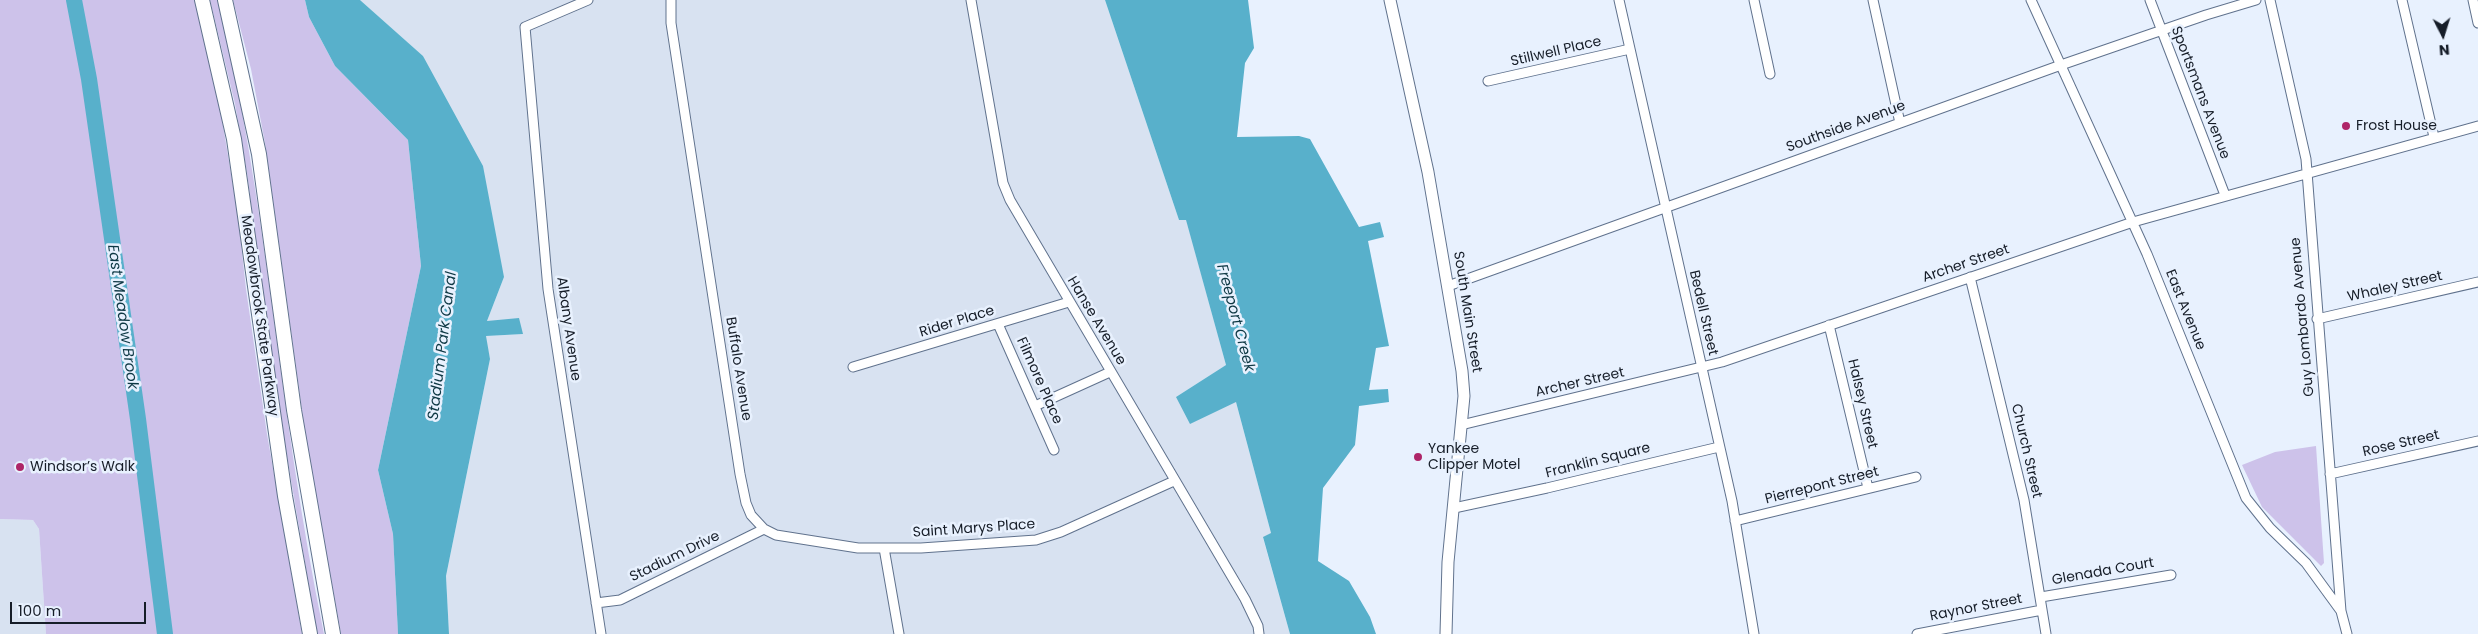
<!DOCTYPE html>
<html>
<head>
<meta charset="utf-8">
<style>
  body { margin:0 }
  #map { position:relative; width:2478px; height:634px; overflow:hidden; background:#e8f1fe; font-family:Poppins,sans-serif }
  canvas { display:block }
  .north { position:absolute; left:2418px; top:10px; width:50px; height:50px; -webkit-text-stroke:4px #e8f1fe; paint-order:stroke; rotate:175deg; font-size:14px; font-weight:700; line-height:20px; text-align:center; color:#161d28 }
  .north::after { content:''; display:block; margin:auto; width:18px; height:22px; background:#161d28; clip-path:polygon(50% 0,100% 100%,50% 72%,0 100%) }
  .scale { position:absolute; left:10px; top:602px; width:136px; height:22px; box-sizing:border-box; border:2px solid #161d28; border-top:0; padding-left:6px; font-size:15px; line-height:18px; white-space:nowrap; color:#161d28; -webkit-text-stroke:4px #e8f1fe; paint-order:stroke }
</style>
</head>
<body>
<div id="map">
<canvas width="2478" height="634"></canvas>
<div class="north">N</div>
<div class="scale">100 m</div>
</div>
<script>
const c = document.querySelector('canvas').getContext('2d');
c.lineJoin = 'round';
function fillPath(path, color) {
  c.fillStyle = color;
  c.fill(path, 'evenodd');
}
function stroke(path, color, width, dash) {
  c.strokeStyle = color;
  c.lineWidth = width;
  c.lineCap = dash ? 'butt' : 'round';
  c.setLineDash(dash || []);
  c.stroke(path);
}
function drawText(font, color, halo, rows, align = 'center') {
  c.font = font + ' Poppins,sans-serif';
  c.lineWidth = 5;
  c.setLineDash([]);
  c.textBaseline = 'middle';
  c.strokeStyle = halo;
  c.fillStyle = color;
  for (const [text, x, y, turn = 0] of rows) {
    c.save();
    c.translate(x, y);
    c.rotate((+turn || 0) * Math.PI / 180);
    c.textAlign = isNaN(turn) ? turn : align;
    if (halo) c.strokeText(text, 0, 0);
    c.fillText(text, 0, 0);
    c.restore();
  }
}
const built = new Path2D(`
  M360,0H1105L1179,220L1186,219L1226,365L1176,397L1236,402L1271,533L1263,538L1290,634H449L446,576L490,359L485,336L523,334L487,321L504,277L423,56Z
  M0,519L33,520L39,529L46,634H0Z`);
const green = new Path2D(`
  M0,0H195L219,101L238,216L246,289L267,434L302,634H160L158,627V634H46L39,529L33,520L0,519Z
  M210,0H217C243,98 257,198 271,298C286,410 301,523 324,634H318L315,622L274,379L247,173L235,104Z
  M233,0H305L309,17L335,66L408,140L421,266L378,470L393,534L398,634H341L307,447L265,143L251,69Z
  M2316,446L2324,563L2321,566L2262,507L2242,465L2275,452Z`);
const water = new Path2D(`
  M305,0H360L423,56L483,166L504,277L487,321L519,318L523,334L486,336L490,359L446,576L449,634H398L393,534L378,470L421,266L408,140L335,66L309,17Z
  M1105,0H1248L1254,48L1245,63L1237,137L1299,136L1310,139L1359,227L1380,222L1384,237L1368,241L1389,346L1376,348L1369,390L1388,389L1389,402L1359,406L1355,445L1323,488L1318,561L1349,581L1370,617L1376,634H1290L1263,537L1271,533L1236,402L1190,424L1176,397L1226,365L1186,220H1179Z`);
const river = new Path2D(`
  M74,0L89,79L138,419L165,634`);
const minor = new Path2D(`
  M588,0L525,27L548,289L601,634
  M671,0V23L740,474L746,503L751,515L764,529L776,535L858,548H921L1036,540L1061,532L1174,481
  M971,0L1003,183L1010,200L1245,599L1258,626L1259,634
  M1619,0L1732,501L1754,634
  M1754,0L1770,74
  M1873,0L1900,123
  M2031,0L2147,254L2246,498L2270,528L2306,563L2341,611
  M2150,0L2225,195
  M2270,0L2306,159L2341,611L2347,634
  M2402,0L2434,137
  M2473,0L2478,23
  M1488,81L1630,49
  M1970,277L2024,500L2046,634
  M1448,286L2061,65L2206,15L2256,0
  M2317,319L2478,282
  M998,324L1054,450
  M1829,325L1868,488
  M853,367L1069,302
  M1035,406L1110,372
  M1461,425L1722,362L2133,222L2478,126
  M2330,474L2478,441
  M1454,508L1547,488L1719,447
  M1735,521L1916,477
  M884,548L899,634
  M2041,597L2171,575
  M596,603L620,600L764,529
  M1917,634L2042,610`);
const major = new Path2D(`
  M1390,0L1428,172L1462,371L1464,396L1448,562L1446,634`);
const highway = new Path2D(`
  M202,0L234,139L285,496L310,634
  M225,0L259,154L294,410L333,634`);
const markers = [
  [2346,126,5,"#ae2568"],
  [1418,457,5,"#ae2568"],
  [20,467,5,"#ae2568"]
];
const streetNames = [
  ["Stillwell Place",1556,52,-13],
  ["Sportsmans Avenue",2200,93,69],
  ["Southside Avenue",1846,127,-20],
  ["Archer Street",1966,264,-19],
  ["Whaley Street",2395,287,-13],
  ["East Avenue",2185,310,68],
  ["South Main Street",1467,312,81],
  ["Bedell Street",1703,313,77],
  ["Meadowbrook State Parkway",259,316,82],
  ["Guy Lombardo Avenue",2303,317,-95],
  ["Hanse Avenue",1096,321,59],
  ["Rider Place",957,322,-17],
  ["Albany Avenue",568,329,82],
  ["Buffalo Avenue",738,369,81],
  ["Filmore Place",1039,381,66],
  ["Archer Street",1580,383,-13],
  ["Halsey Street",1862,404,77],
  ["Rose Street",2401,444,-13],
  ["Church Street",2026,451,77],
  ["Franklin Square",1598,461,-14],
  ["Pierrepont Street",1822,486,-14],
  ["Saint Marys Place",974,529,-4],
  ["Stadium Drive",675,557,-26],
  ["Glenada Court",2103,572,-10],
  ["Raynor Street",1976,608,-11]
];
const poiNames = [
  ["Frost House",2356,126],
  ["Yankee",1428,449],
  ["Clipper Motel",1428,465],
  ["Windsor’s Walk",30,467]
];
const waterNames = [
  ["East Meadow Brook",122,317,82],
  ["Freeport Creek",1235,318,75],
  ["Stadium Park Canal",443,346,-83]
];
fillPath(built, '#d8e2f1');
fillPath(green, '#cdc2ea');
fillPath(water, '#58b0cb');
stroke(river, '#58b0cb', 16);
stroke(minor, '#60728d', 11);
stroke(major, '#60728d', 13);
stroke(highway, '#60728d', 16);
stroke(minor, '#fff', 9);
stroke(major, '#fff', 11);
stroke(highway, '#fff', 14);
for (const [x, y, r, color] of markers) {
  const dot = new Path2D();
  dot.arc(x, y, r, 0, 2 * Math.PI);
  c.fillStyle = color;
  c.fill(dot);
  stroke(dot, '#e8f1fe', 2);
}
drawText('14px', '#161d28', '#e8f1fe', streetNames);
drawText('14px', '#161d28', '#e8f1fe', poiNames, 'left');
drawText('italic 15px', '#0e3844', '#e8f1fe', waterNames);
</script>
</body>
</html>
